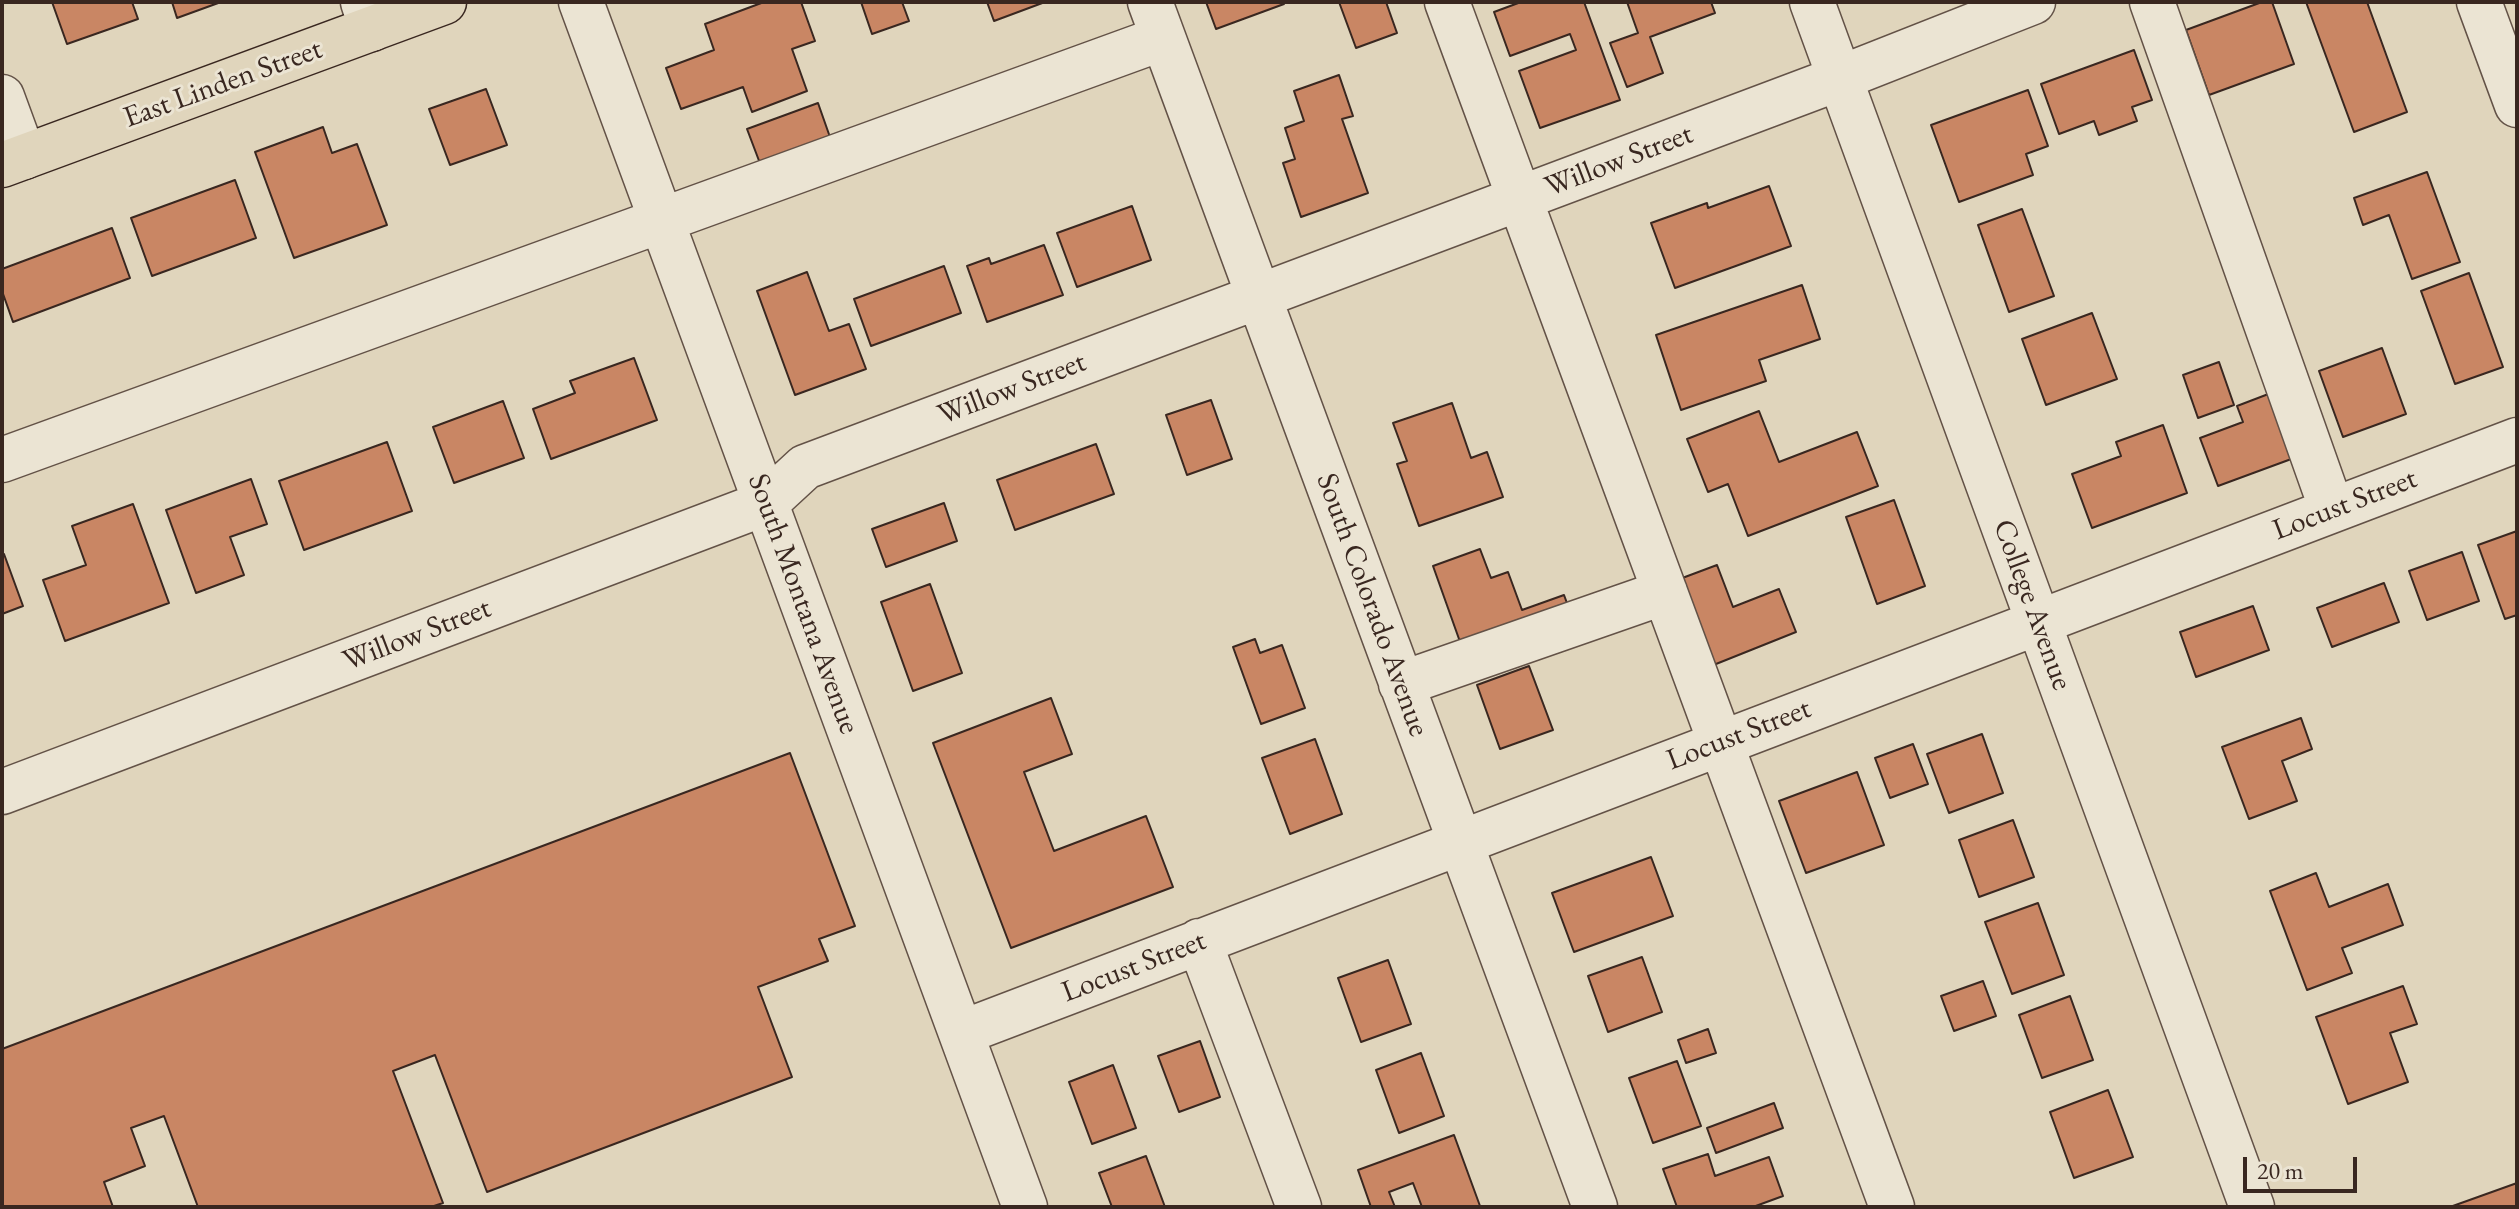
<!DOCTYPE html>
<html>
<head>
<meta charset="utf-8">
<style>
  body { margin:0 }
  #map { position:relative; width:2519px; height:1209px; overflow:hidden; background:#e0d5bc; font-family:"EB Garamond",serif }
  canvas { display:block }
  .frame { position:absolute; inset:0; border:4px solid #392720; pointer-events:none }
  .scale { position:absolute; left:2243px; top:1157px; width:114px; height:36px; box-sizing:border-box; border:4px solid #392720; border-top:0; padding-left:10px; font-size:24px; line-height:28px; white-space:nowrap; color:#392720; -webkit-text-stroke:6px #ebe4d3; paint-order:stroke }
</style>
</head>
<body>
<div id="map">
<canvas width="2519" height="1209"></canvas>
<div class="frame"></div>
<div class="scale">20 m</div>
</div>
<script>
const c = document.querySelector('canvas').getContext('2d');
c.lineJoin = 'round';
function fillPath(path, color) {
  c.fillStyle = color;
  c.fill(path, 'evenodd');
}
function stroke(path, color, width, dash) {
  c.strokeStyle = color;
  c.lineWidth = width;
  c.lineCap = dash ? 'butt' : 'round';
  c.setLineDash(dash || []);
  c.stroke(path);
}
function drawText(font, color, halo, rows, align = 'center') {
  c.font = font + ' "EB Garamond",serif';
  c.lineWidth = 6;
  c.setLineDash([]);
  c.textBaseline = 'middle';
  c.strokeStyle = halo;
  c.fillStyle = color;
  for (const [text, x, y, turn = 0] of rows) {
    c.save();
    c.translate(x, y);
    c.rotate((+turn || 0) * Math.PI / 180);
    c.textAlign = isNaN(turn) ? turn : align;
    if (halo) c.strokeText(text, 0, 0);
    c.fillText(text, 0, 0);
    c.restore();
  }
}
const building = new Path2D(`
  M52,2H132L138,19L67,44Z
  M172,2H221L177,18Z
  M764,2H801L815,41L792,49L807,91L752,112L743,87L681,109L666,68L714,50L705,24Z
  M861,2H902L909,21L872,34Z
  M987,2H1045L994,21Z
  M1206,2H1284V4L1216,29Z
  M1339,2H1386L1397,33L1356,48Z
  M1521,2H1584L1620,100L1540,128L1519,71L1576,50L1570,34L1510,56L1494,12Z
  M1627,2H1711L1715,13L1650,37L1663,73L1627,87L1610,43L1638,33Z
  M2262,2H2272L2294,64L2209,95L2186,30Z
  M2306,2H2367L2407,112L2354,132Z
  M2134,50L2152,100L2132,107L2137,121L2099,135L2094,121L2059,134L2041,84Z
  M1339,75L1353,116L1342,119L1368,193L1301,217L1283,163L1295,159L1285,128L1304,121L1294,91Z
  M486,89L507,145L450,165L429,109Z
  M2028,90L2048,146L2026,154L2033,175L1959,202L1931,125Z
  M818,103L831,140L761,166L747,129Z
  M323,127L332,153L357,144L387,225L294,258L255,152Z
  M2427,172L2460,262L2412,279L2389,215L2363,225L2354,198Z
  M235,180L256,238L152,276L131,218Z
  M1769,186L1791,246L1675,288L1651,223L1707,203L1708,208Z
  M1132,206L1151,260L1077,287L1057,233Z
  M2022,209L2054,296L2009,312L1978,225Z
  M112,228L130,278L13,322L2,291V269Z
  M1044,245L1063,295L987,322L967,266L989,258L991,264Z
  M944,266L961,313L871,346L854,299Z
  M807,272L829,331L849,324L866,369L795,395L757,291Z
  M2469,273L2503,367L2455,384L2421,291Z
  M1802,285L1820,339L1759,360L1766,381L1681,410L1656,335Z
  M2092,313L2117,379L2046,405L2022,339Z
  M2382,348L2406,414L2343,437L2319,371Z
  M634,358L657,420L551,459L533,409L575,393L570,381Z
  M2219,362L2234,405L2198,418L2183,375Z
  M2271,393L2294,458L2218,486L2200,438L2243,422L2237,406Z
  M1211,400L1232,459L1187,475L1166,415Z
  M503,401L524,458L454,483L433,427Z
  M1452,403L1471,458L1487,452L1503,497L1419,526L1397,464L1407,461L1393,423Z
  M1759,411L1779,462L1857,432L1878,486L1748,536L1728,484L1708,492L1687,439Z
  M2163,425L2187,493L2092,528L2072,474L2121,456L2116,442Z
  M387,442L412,511L304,550L279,481Z
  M1096,444L1114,494L1015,530L997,480Z
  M251,479L267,524L230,537L244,575L196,593L166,510Z
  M1894,500L1925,586L1877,604L1846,517Z
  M944,503L957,541L886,567L872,529Z
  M133,504L169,603L65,641L43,580L86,565L72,526Z
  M2517,531V615L2505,619L2478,545Z
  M1480,549L1491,578L1508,572L1522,610L1564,595L1571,614L1464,653L1433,566Z
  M2462,552L2479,601L2427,620L2409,571Z
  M4,554L23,606L2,614V555Z
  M1717,565L1733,607L1779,589L1796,632L1711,666L1677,580Z
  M2384,583L2399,622L2332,647L2317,608Z
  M930,584L962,673L913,691L881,602Z
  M2253,606L2269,650L2196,677L2180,632Z
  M1255,639L1260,653L1282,645L1305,708L1261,724L1233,647Z
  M1529,666L1553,730L1500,749L1477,685Z
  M1051,698L1072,754L1024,772L1054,851L1146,816L1173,887L1011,948L933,743Z
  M2301,718L2312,749L2282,761L2297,801L2249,819L2222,747Z
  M1982,734L2003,793L1949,813L1927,754Z
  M1315,739L1342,814L1290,834L1262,758Z
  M1913,744L1928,784L1890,798L1875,758Z
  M790,753L855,926L819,939L828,961L758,987L792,1077L487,1192L435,1055L393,1071L443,1203L431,1207H198L164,1116L131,1128L145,1166L104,1182L113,1207H2V1049Z
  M1857,772L1884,845L1806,873L1779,801Z
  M2013,820L2034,877L1979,897L1959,840Z
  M1651,857L1673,916L1574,952L1552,893Z
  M2316,873L2329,907L2388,884L2403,925L2342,948L2352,973L2307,990L2270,891Z
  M2038,903L2064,975L2012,994L1985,922Z
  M1642,957L1662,1012L1608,1032L1588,976Z
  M1388,960L1411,1024L1361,1042L1338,978Z
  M1983,981L1996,1016L1954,1031L1941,996Z
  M2403,986L2417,1024L2390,1033L2408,1082L2348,1104L2316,1017Z
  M2070,996L2093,1060L2042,1078L2019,1015Z
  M1708,1029L1716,1053L1686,1063L1678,1040Z
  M1200,1041L1220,1097L1179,1112L1158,1056Z
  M1421,1053L1444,1116L1399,1133L1376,1070Z
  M1677,1061L1701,1126L1653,1143L1629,1078Z
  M1113,1065L1136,1128L1092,1144L1069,1082Z
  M2108,1090L2133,1157L2074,1178L2050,1112Z
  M1774,1103L1783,1128L1716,1153L1707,1128Z
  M1454,1135L1480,1206L1422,1207L1413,1183L1389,1192L1395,1207H1371L1358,1170Z
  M1708,1154L1715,1176L1769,1157L1783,1196L1753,1207H1677L1663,1169Z
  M1146,1156L1165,1207H1112L1099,1173Z
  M2517,1183V1207H2450Z`);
const minor = new Path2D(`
  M363,2L372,29
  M581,2L1025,1207
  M1150,2L1595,1207
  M1447,2L1892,1207
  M1812,2L2252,1207
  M2152,2L2332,510
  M2479,2L2517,105
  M2,97L24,157
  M2,460L1163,38
  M1401,684L1665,592
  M2,792L766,503L805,467L1840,78L2033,2
  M1199,941L1299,1207
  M961,1033L2517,440`);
const major = new Path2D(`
  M2,165L444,2`);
const streetNames = [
  ["East Linden Street",223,84,-20],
  ["Willow Street",1619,161,-21],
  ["Willow Street",1012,389,-21],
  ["Locust Street",2345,505,-21],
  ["South Montana Avenue",803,604,70],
  ["South Colorado Avenue",1372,605,70],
  ["College Avenue",2032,605,70],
  ["Willow Street",417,635,-21],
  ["Locust Street",1739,735,-21],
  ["Locust Street",1134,967,-21]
];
fillPath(building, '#c98664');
stroke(building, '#392720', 2);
stroke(minor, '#635247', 47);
stroke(major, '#392720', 47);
stroke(minor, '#ebe4d3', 44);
stroke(major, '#e0d5bc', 44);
drawText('30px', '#392720', '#ebe4d3', streetNames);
</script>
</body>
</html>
